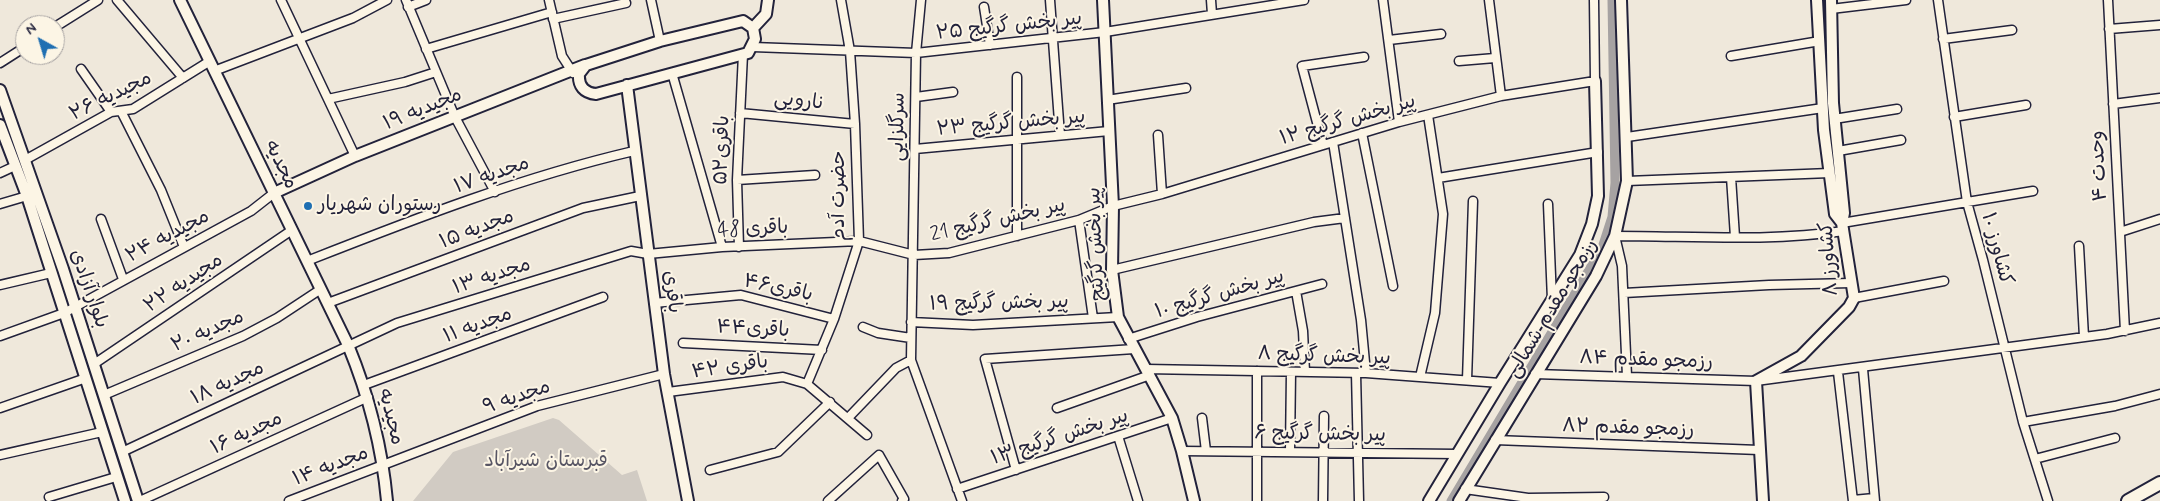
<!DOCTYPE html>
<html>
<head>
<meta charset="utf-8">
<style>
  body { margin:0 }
  #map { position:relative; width:2160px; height:501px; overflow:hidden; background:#efe8db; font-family:Mynerve,sans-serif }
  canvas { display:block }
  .north { position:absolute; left:15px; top:15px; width:50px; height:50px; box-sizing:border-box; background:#fcf5e5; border:1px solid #a5a1a1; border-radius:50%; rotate:321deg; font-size:14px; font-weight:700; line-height:20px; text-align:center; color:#22223b }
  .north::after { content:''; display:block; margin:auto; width:18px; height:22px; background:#1f6fb2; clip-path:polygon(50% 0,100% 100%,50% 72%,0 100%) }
</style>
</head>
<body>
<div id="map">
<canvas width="2160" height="501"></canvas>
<div class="north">N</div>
</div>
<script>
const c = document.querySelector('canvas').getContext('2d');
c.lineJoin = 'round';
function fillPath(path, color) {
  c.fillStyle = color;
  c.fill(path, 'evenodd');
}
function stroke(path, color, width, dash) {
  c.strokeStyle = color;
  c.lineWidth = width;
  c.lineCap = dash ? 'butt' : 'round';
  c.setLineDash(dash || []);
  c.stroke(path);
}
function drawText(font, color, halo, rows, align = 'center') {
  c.font = font + ' Mynerve,"Playpen Sans Arabic",sans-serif';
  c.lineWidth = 4;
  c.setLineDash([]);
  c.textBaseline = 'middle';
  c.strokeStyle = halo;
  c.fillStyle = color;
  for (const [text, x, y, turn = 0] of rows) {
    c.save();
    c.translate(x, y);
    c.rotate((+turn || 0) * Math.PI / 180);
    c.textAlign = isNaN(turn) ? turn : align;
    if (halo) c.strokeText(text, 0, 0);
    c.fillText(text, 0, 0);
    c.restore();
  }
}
const green = new Path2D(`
  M553,418L559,420L622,475L637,470L647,501H413L453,452Z`);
const canal = new Path2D(`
  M1451,501L1602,248L1612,217L1615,183L1612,0`);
const minor = new Path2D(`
  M117,0L183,78
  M281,0L355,156
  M406,0L455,117L495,192
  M549,0L562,56L573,73
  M651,0L660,41
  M921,0L916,53L911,360L962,501
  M1050,0L1060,135
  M1211,0L1212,14
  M1383,0L1399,122
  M1489,0L1501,96
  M1938,0L1967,202L1983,260L2023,422L2048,501
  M2108,0L2125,331
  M408,7L426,0
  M984,7L990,45
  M1831,9L1906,0
  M553,19L626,3
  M55,27L98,0
  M2109,29L2160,25
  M1943,39L2012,30
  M1389,40L1441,34
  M753,47L916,53L1105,32L1304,0
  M426,49L552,12
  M1731,56L1820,41
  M1459,61L1495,58
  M0,63L25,47
  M81,69L111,112
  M214,71L353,18L387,0
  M672,73L722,247
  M1017,77V236
  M916,97L953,92
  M328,99L405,82L436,72
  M1107,100L1186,88
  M2113,104L2160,98
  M121,111L161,190L184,247
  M740,113L855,124
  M1954,117L2026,105
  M1834,119L1897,109
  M1362,133L1393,286
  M1158,135L1162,194
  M1627,137L1823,108
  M1333,142L1361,320L1366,373
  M1323,145L1302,66L1364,57
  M915,149L1109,131
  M1838,151L1901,140
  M25,160L111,112L133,109L210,61
  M0,173L15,166
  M1731,177L1735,237
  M1438,178L1598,152
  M737,180L815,175
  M1627,181L1830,173
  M0,204L27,196
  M1548,204L1552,300
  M101,219L123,279
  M1079,220L1093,318
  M1842,223L2033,191
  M2120,232L2160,219
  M2079,246L2084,337
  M739,247L737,180L743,54
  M307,261C414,219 522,177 634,151
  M1112,270L1314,222L1345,218
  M0,285L51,273
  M1296,291L1303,331L1305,372
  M1624,293L1769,285L1851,283
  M1854,298L1944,281
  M328,303L583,208L640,196
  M654,303L741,295L834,319
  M911,322L973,325L1118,317
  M863,327L878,333L911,338
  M0,336L64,313L251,211L274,193
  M1128,339L1197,317L1322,284
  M683,343L822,350
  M94,364L292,230
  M1146,369L1366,373L1500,383
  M1863,369L1875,501
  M1257,371V501
  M1838,372L1853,501
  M1356,373L1359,501
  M1535,374L1756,381L2107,334L2160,323
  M1627,376L1622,266L1615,236C1692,236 1768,242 1844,231
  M1420,377L1435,313L1443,214L1428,115
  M1467,380L1473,201
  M807,384L834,319L859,241L855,124L850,51L841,0
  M364,385L603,297
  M668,392L783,377L807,384L867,435
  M104,395L243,336L277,318L321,289
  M0,408L86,378
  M1057,408L1150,375
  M848,418L896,368L911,360
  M1202,418L1206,451
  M2023,422L2115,406L2160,394
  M1118,436L1138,501
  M1495,440L1759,450
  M1182,451L1457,454
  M1290,451L1291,372
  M122,452L397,323L631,251L648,254L722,247L859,241L914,255L949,253L1079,220L1113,206L1162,194L1399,122L1501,96L1595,81L1594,0
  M0,455L102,432
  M2035,459L2115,438
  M710,470L778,452L830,402
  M1016,470L985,359L1134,349
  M957,489L1172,418
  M1465,489L1528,498L1604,497
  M49,497L116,477
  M1853,500L1874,498
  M140,501L368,397
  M289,501L537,406L664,374
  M828,501L879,455L904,499L902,501
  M1323,501L1324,416`);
const tertiary = new Path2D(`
  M180,0L348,345C369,396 382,446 387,501
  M1103,0L1113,206L1112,270L1118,317L1172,418L1182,451L1194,501
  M1817,0L1824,130L1835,214L1842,223
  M743,21L753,28L755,39L748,53L596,94C584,93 578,86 579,74L586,65L660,41Z
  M753,28L766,14L768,0
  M627,85L664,374L688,501
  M0,90L63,269L138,501
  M0,125L27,196L125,501
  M274,193L355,156L585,65
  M1429,501L1500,383L1580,255L1592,224L1598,196L1595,81
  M1459,501L1596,276L1615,236L1627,181L1621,0
  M1763,501L1756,381L1801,356L1849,307L1854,298L1842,223L1844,213L1833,103L1831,0`);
const primary = new Path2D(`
  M2128,501L2160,483`);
const markers = [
  [308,206,5,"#1f6fb2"]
];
const streetNames = [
  ["پیر بخش گرگیج ۲۵",1009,27,-6],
  ["مجیدیه ۲۶",111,97,-26],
  ["نارویی",799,102,6],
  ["مجیدیه ۱۹",423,110,-22],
  ["پیر بخش گرگیج ۱۲",1348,121,-16],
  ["پیر بخش گرگیج ۲۳",1011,124,-5],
  ["سرگلزایی",899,127,-89],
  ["باقری۵۲",723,150,-88],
  ["مجدیه",280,165,64],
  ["وحدت ۴",2100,166,-93],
  ["مجدیه ۱۷",492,176,-19],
  ["حضرت آدم",840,196,-90],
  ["پیر بخش گرگیج 21",998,221,-13],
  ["مجدیه ۱۵",477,230,-21],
  ["باقری 48",753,230,-3],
  ["مجیدیه ۲۴",168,237,-28],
  ["پیر بخش گرگیج",1097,244,-92],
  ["کشاورز ۱۰",1996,249,75],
  ["کشاورز ۸",1830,259,-94],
  ["مجدیه ۱۳",492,277,-18],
  ["مجیدیه ۲۲",184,284,-34],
  ["بلوار آزادی",88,289,71],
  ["باقری۴۶",778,289,12],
  ["باقری",671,292,83],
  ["پیر بخش گرگیج ۱۰",1220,295,-16],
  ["پیر بخش گرگیج ۱۹",999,304,-1],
  ["رزمجو مقدم شمالی",1553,309,-59],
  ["مجدیه ۱۱",478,326,-20],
  ["باقری۴۴",753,330,3],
  ["مجدیه ۲۰",208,332,-24],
  ["پیر بخش گرگیج ۸",1324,357,2],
  ["رزمجو مقدم ۸۴",1646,361,2],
  ["باقری ۴۲",730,368,-8],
  ["مجدیه ۱۸",228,384,-25],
  ["مجدیه ۹",517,398,-19],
  ["مجیدیه",390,417,76],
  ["رزمجو مقدم ۸۲",1628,429,2],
  ["مجدیه ۱۶",247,434,-25],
  ["پیر بخش گرگیج ۶",1320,435,1],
  ["پیر بخش گرگیج ۱۳",1060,438,-18],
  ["مجدیه ۱۴",331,467,-21]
];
const poiNames = [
  ["رستوران شهریار",318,206]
];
const parkNames = [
  ["قبرستان شیرآباد",546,462]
];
fillPath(green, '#d1cbc3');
stroke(canal, '#a6a2a2', 9);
stroke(minor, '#22223b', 11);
stroke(tertiary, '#22223b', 14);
stroke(primary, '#22223b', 16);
stroke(minor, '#fcf5e5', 8);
stroke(tertiary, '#fcf5e5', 10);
stroke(primary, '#fcf5e5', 12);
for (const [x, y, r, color] of markers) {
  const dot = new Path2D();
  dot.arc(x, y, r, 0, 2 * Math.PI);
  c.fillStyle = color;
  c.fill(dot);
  stroke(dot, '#fcf5e5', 2);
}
drawText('20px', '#22223b', '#fcf5e5', streetNames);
drawText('20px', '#22223b', '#fcf5e5', poiNames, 'left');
drawText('20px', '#575564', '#fcf5e5', parkNames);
</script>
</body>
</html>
